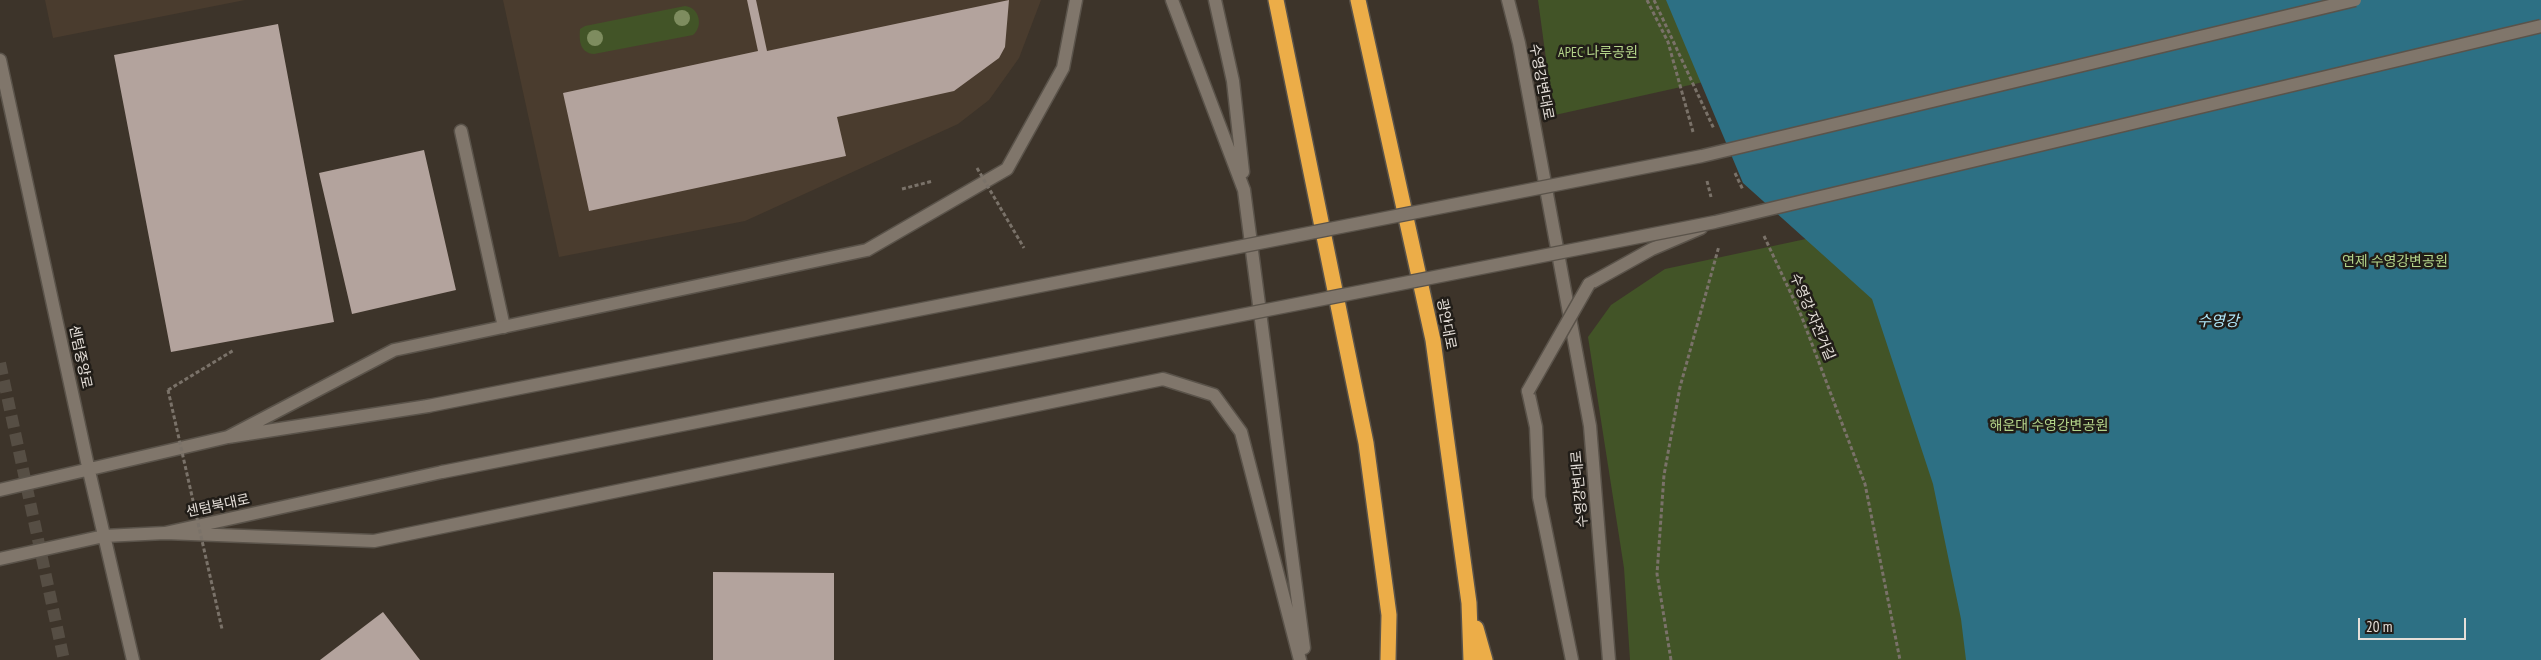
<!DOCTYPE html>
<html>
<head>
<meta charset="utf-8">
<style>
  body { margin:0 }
  #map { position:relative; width:2541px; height:660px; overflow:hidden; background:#3d342a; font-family:"PT Sans Narrow",sans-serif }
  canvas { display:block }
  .scale { position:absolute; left:2358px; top:618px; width:108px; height:22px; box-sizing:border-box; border:2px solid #e5dfd9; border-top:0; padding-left:6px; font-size:15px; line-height:18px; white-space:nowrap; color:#e5dfd9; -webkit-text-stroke:4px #211d18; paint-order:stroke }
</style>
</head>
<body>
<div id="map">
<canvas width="2541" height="660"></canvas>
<div class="scale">20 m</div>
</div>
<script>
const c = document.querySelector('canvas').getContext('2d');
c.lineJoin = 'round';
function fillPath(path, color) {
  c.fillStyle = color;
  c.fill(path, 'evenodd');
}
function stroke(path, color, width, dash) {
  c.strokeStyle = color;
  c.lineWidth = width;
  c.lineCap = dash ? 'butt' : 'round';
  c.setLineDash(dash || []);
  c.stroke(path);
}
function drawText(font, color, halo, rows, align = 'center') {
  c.font = font + ' "PT Sans Narrow","Noto Sans KR",sans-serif';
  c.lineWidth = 5;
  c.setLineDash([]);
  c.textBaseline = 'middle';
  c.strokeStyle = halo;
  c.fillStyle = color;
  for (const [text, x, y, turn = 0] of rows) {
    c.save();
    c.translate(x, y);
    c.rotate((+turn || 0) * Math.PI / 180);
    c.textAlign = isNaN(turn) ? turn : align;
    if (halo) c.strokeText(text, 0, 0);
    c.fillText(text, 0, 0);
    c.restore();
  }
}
const built = new Path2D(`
  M45,0H245L53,38Z
  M503,0H1041L1019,58L989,100L958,124L745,221L559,257Z`);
const green = new Path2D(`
  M1538,0H1691L1726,77L1555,115L1551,96Z
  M685,6C699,7 704,26 693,35L594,54C580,53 579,41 580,29L585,26Z
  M2191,157L2541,660H1630L1624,568L1588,337L1611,305L1665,269Z`);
const water = new Path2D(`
  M1666,0H2541V660H1966L1961,619L1933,484L1872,299L1743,183Z`);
const building = new Path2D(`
  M747,0H756L767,51L1009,0L1005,47L999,58L954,91L837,117L846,156L589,211L563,93L758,51Z
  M278,24L334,322L171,352L114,55Z
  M424,150L456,290L352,314L319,173Z
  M713,572L834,573V660H713Z
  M383,612L420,660H320Z`);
const secondaryTunnel = new Path2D(`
  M0,363L64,660`);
const path = new Path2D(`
  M1647,0L1668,42L1693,132
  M1654,0L1714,129
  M1735,173L1743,190
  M1707,181L1711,197
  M902,189L933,181
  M1764,236L1801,315L1865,484L1900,660
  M168,390L234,350
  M1671,660L1657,574L1664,475L1680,387L1719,246`);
const lane = new Path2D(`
  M461,131L504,327`);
const secondary = new Path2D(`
  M1172,0L1244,190L1304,648
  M1215,0L1233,81L1243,172
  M1508,0L1519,43L1590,426L1609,660
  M0,60L89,471L133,660
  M1589,284L1652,249L1701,228
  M1528,391L1536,427L1539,497L1572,660
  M228,437L394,350L867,250L1007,169L1063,68L1076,0
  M0,490L228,437L428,406
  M165,533L374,541L1163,379L1214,395L1241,432L1300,660
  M0,559L104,536L165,533L442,472`);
const highway = new Path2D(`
  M1276,0L1366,443L1389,615L1388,660
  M1358,0L1433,340L1469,603L1471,660
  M1476,628L1485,660`);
const pathBridge = new Path2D(`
  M977,168L1024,248
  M168,390L222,629`);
const secondaryBridge = new Path2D(`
  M1528,391L1589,284
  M428,406L1702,156L2355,0
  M442,472L1715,222L2541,26`);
const trees = [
  [682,18],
  [595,38]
];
const parkNames = [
  ["APEC 나루공원",1598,53],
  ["연제 수영강변공원",2395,262],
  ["해운대 수영강변공원",2049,426]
];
const streetNames = [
  ["수영강변대로",1541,82,79],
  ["수영강 자전거길",1812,317,67],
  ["광안대로",1446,324,79],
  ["센텀중앙로",80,357,78],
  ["수영강변대로",1580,489,-95],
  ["센텀북대로",218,506,-12]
];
const waterNames = [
  ["수영강",2218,322]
];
fillPath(built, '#4a3c2e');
fillPath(green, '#425427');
fillPath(water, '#2d7084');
fillPath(building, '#b3a39d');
stroke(secondaryTunnel, '#564e44', 12, [12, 6]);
stroke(lane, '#5a534a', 15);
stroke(secondary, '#5a534a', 15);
stroke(highway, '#5a534a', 18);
stroke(path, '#7a7269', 3, [4, 2.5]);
stroke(lane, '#80766b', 12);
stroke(secondary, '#80766b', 12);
stroke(highway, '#ecad48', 15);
stroke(secondaryBridge, '#5a534a', 15, []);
stroke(pathBridge, '#7a7269', 3, [4, 2.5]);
stroke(secondaryBridge, '#80766b', 12);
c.fillStyle = '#7e8c5f';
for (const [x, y] of trees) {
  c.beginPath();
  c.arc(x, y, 8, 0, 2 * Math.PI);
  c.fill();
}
drawText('14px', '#b4d48a', '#211d18', parkNames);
drawText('14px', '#e5dfd9', '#211d18', streetNames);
drawText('italic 15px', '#b2eafd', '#211d18', waterNames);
</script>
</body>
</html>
